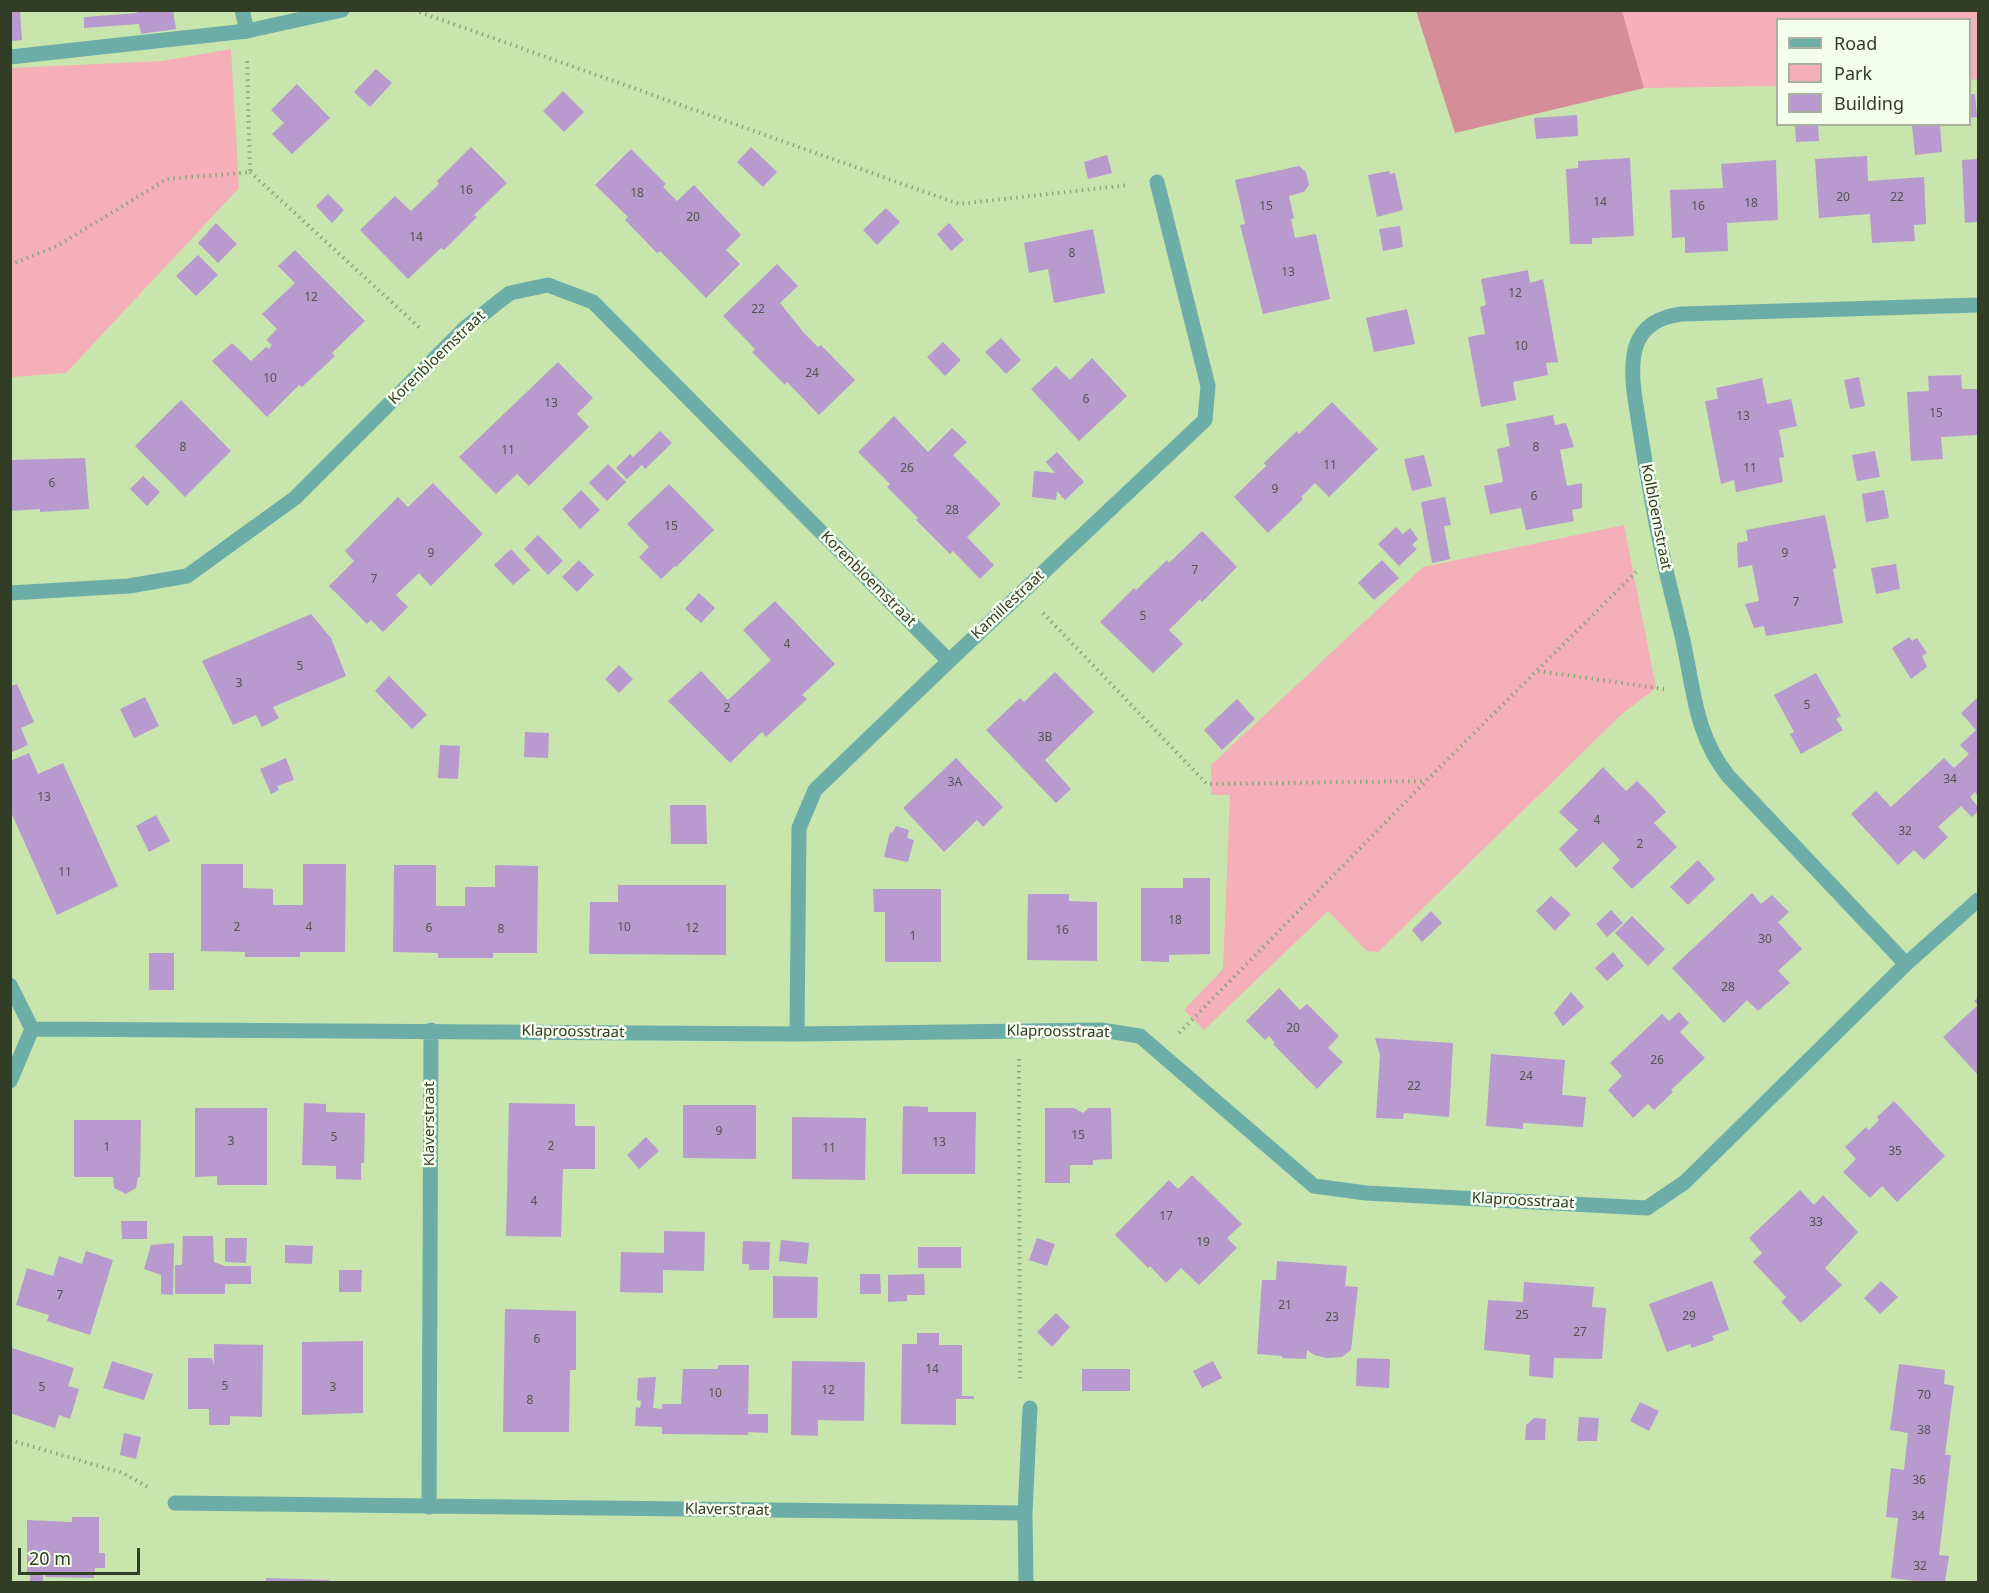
<!DOCTYPE html>
<html>
<head>
<meta charset="utf-8">
<style>
  body { margin:0 }
  #map { position:relative; width:1989px; height:1593px; overflow:hidden; background:#c8e5ad; font-family:"Noto Sans",sans-serif }
  canvas { display:block }
  .frame { position:absolute; inset:0; border:12px solid #323d26; pointer-events:none }
  .legend { position:absolute; left:1776px; top:18px; width:195px; height:108px; box-sizing:border-box; background:#f5feed; border:2px solid #a7b19d; margin:0; padding:8px 10px; list-style:none; font-size:18px; color:#323d26 }
  .legend li { display:flex; align-items:center; gap:12px; height:30px }
  .legend b { width:30px; border:2px solid #a7b19d }
  .scale { position:absolute; left:18px; top:1548px; width:122px; height:27px; box-sizing:border-box; border:3px solid #323d26; border-top:0; padding-left:8px; font-size:18px; line-height:21px; white-space:nowrap; color:#323d26; -webkit-text-stroke:4px #f5feed; paint-order:stroke }
</style>
</head>
<body>
<div id="map">
<canvas width="1989" height="1593"></canvas>
<div class="frame"></div>
<ul class="legend">
<li><b style="height:8px;background:#6cada8"></b>Road</li>
<li><b style="height:16px;background:#f5afb9"></b>Park</li>
<li><b style="height:16px;background:#b89acf"></b>Building</li>
</ul>
<div class="scale">20 m</div>
</div>
<script>
const c = document.querySelector('canvas').getContext('2d');
c.lineJoin = 'round';
function fillPath(path, color) {
  c.fillStyle = color;
  c.fill(path, 'evenodd');
}
function stroke(path, color, width, dash) {
  c.strokeStyle = color;
  c.lineWidth = width;
  c.lineCap = dash ? 'butt' : 'round';
  c.setLineDash(dash || []);
  c.stroke(path);
}
function drawText(font, color, halo, rows, align = 'center') {
  c.font = font + ' "Noto Sans",sans-serif';
  c.lineWidth = 5;
  c.setLineDash([]);
  c.textBaseline = 'middle';
  c.strokeStyle = halo;
  c.fillStyle = color;
  for (const [text, x, y, turn = 0] of rows) {
    c.save();
    c.translate(x, y);
    c.rotate((+turn || 0) * Math.PI / 180);
    c.textAlign = isNaN(turn) ? turn : align;
    if (halo) c.strokeText(text, 0, 0);
    c.fillText(text, 0, 0);
    c.restore();
  }
}
const green = new Path2D(`
  M1622,11H1978V79L1970,80V20H1778L1777,86L1644,88Z
  M231,49L239,188L66,373L11,377V68L162,61Z
  M1624,525L1656,688L1623,713L1378,952L1367,951L1328,911L1204,1030L1184,1010L1223,969L1230,795H1211V765L1423,567Z`);
const forest = new Path2D(`
  M1416,11H1622L1644,88L1455,133Z`);
const building = new Path2D(`
  M10,10H20L22,40L10,41Z
  M136,10H173L176,29L141,34L139,24L84,28V17L137,13Z
  M376,69L392,83L370,107L354,92Z
  M297,84L330,118L292,154L272,134L284,123L271,110Z
  M563,91L584,112L564,132L543,111Z
  M1970,94H1975L1977,117L1970,118Z
  M1577,115L1578,136L1536,139L1534,118Z
  M1795,124H1818L1819,141L1796,142Z
  M1912,124H1940L1942,152L1915,155Z
  M471,147L507,183L474,215L477,217L444,250L441,248L408,279L360,230L395,196L411,211L439,184L437,181Z
  M751,147L777,172L763,187L737,162Z
  M631,149L666,184L663,187L677,201L694,185L741,235L726,250L740,264L706,298L660,251L657,253L625,220L628,217L595,185Z
  M1107,155L1112,173L1088,179L1084,162Z
  M1867,156L1868,181L1924,177L1926,224L1914,225L1915,241L1872,243L1870,214L1819,218L1815,159Z
  M1630,158L1634,236L1592,238V244H1570L1566,169L1578,168V161Z
  M1978,159V222L1965,223L1962,160Z
  M1776,160L1778,220L1727,223L1728,251L1685,253V237L1672,238L1670,190L1723,188L1721,164Z
  M1299,166L1306,172L1309,185L1304,192L1289,196L1294,218L1291,219L1295,238L1316,234L1330,299L1263,314L1240,225L1245,224L1235,180Z
  M1389,171L1390,174L1395,173L1403,210L1377,217L1368,175Z
  M328,194L344,210L332,223L316,206Z
  M886,208L900,222L877,245L863,230Z
  M216,223L237,244L218,263L198,243Z
  M949,223L964,240L951,251L937,234Z
  M1400,226L1403,247L1383,251L1379,229Z
  M1093,229L1105,293L1054,303L1048,269L1029,273L1024,243Z
  M295,250L365,321L332,353L335,356L302,387L299,385L267,417L212,361L232,343L251,361L266,347L269,349L272,345L266,340L277,329L262,314L295,283L278,266Z
  M198,255L218,275L196,296L176,276Z
  M777,264L798,286L780,303L804,333L818,347L821,345L855,380L819,415L787,382L785,385L752,352L755,349L723,316Z
  M1528,270L1530,283L1543,279L1558,362L1546,363L1548,375L1513,382L1516,400L1481,407L1468,337L1485,334L1480,307L1486,305L1481,279Z
  M1407,309L1415,344L1374,352L1366,318Z
  M1001,338L1021,360L1006,374L985,352Z
  M943,342L961,360L945,376L927,357Z
  M1092,358L1127,396L1079,441L1031,389L1056,366L1070,380Z
  M558,362L593,398L577,414L589,427L529,486L517,474L496,494L459,457Z
  M1961,375L1962,389H1978V435L1941,437L1943,459L1911,461L1907,392L1929,391L1928,376Z
  M1859,377L1865,406L1850,409L1844,380Z
  M1762,378L1767,404L1791,399L1797,426L1779,430L1784,457L1779,458L1783,482L1736,492L1734,480L1721,484L1705,401L1718,399L1716,388Z
  M181,400L231,451L185,497L135,446Z
  M1332,402L1378,449L1329,497L1315,483L1301,497L1303,499L1268,533L1234,497L1266,466L1264,463L1297,431L1299,434Z
  M1553,415L1555,425L1566,423L1574,447L1560,450L1567,486L1582,483V508L1572,510L1574,521L1526,530L1521,508L1490,514L1484,486L1503,482L1497,449L1510,446L1506,424Z
  M894,416L928,452L952,428L967,442L953,455L1001,504L967,537L994,565L980,579L953,551L950,554L916,520L918,518L887,487L890,484L858,452Z
  M660,431L672,443L645,469L642,465L627,479L616,468L630,454L633,457Z
  M1875,451L1880,477L1857,481L1852,455Z
  M1057,452L1084,482L1065,500L1057,491L1056,500L1032,497L1034,471L1055,473L1046,462Z
  M1424,455L1432,486L1412,491L1404,459Z
  M85,458L89,509L40,512V509L10,511V460Z
  M608,464L626,482L607,501L589,483Z
  M143,476L160,492L147,506L130,489Z
  M433,483L483,534L431,586L419,573L396,595L408,607L383,632L371,620L367,624L329,586L354,561L345,551L371,524L398,497L408,507Z
  M669,484L714,530L676,567L675,566L661,579L639,557L649,547L627,524Z
  M581,490L600,510L580,529L562,509Z
  M1884,490L1889,518L1866,522L1862,494Z
  M1445,497L1451,525L1444,526L1450,559L1432,563L1421,502Z
  M1825,515L1836,568L1833,569L1843,623L1766,636L1764,626L1754,628L1745,604L1759,601L1752,565L1738,568L1737,543L1748,541L1746,530Z
  M1396,527L1403,534L1410,528L1418,539L1412,545L1417,549L1399,566L1378,544Z
  M1202,531L1237,567L1202,602L1200,599L1169,630L1183,644L1153,673L1100,622L1134,588L1136,590L1167,560L1169,563Z
  M538,535L563,561L548,575L524,549Z
  M511,549L530,570L513,585L494,565Z
  M579,560L594,575L577,592L562,577Z
  M1382,560L1399,578L1374,600L1358,583Z
  M1896,564L1900,589L1876,594L1871,568Z
  M699,593L715,608L701,623L685,609Z
  M775,601L835,664L802,695L807,699L766,737L762,732L730,763L668,701L701,671L728,700L771,660L743,630Z
  M311,614L331,638L346,676L273,707L279,718L262,727L256,715L233,725L202,661Z
  M1909,637L1912,641L1917,638L1927,653L1922,656L1927,667L1911,679L1892,648Z
  M619,665L633,679L619,693L605,679Z
  M1055,672L1094,712L1045,760L1071,789L1056,803L986,730L1020,698L1024,702Z
  M1816,673L1841,716L1836,719L1843,730L1801,754L1790,734L1794,732L1774,695Z
  M389,676L427,715L412,729L375,691Z
  M17,684L34,722L21,728L28,745L10,753V686Z
  M145,697L159,726L134,738L120,709Z
  M1978,697V796L1975,792L1970,797L1978,807V811L1972,817L1961,806L1938,827L1948,837L1924,860L1914,850L1898,865L1851,814L1876,791L1891,807L1944,758L1954,768L1969,754L1960,745L1976,730L1961,713Z
  M1237,699L1255,719L1222,750L1204,730Z
  M525,732L549,733L548,758L524,757Z
  M440,745L460,746L458,779L438,778Z
  M29,753L38,774L63,763L118,886L57,915L10,810V761Z
  M286,758L294,780L277,786L279,790L271,794L260,769Z
  M956,758L1003,807L983,827L977,820L944,852L903,808Z
  M1603,767L1626,791L1637,781L1652,796L1666,812L1654,823L1677,847L1632,889L1612,868L1620,860L1603,842L1576,868L1559,849L1578,830L1559,812Z
  M670,805H706L707,844H671Z
  M156,815L170,841L149,852L136,826Z
  M896,826L909,830L907,838L914,840L908,862L884,857L890,832L892,833Z
  M1698,860L1715,879L1688,905L1670,887Z
  M201,864H243V888L273,889V905H303V864H346L345,952H300V957H245V952L201,951Z
  M394,865H436V906H465V887H495V865L538,866L537,953H493V958H438V953L393,952Z
  M1183,878H1210V954L1169,955V962L1141,961V888H1183Z
  M618,885H726V955L589,954L590,902H618Z
  M873,889H941V962H885V912H874Z
  M1752,893L1761,904L1772,895L1789,912L1778,922L1802,949L1778,971L1790,983L1758,1011L1747,1000L1724,1023L1672,968Z
  M1028,894H1069V901L1097,902V961L1027,960Z
  M1551,896L1571,914L1555,931L1536,911Z
  M1611,910L1623,923L1607,937L1596,924Z
  M1431,911L1442,923L1422,942L1412,930Z
  M1632,916L1665,949L1648,966L1615,933Z
  M1613,952L1624,966L1607,981L1595,968Z
  M149,953H174V990H149Z
  M1279,988L1300,1010L1307,1004L1339,1036L1328,1048L1343,1062L1317,1089L1273,1044L1275,1043L1269,1036L1265,1040L1246,1021Z
  M1571,992L1584,1007L1563,1026L1554,1013Z
  M1978,998V1075L1943,1037L1978,1005L1974,1001Z
  M1679,1012L1689,1023L1680,1032L1705,1058L1671,1090L1673,1092L1654,1110L1648,1104L1633,1118L1608,1090L1622,1076L1610,1063L1662,1014L1669,1021Z
  M1375,1038L1453,1043L1449,1117L1404,1113L1403,1119L1376,1118L1380,1055Z
  M1491,1054L1565,1060L1562,1095L1586,1097L1583,1127L1523,1123V1129L1486,1126Z
  M1894,1101L1945,1156L1897,1202L1882,1186L1870,1198L1843,1172L1856,1159L1845,1147L1866,1127L1869,1130L1879,1120L1877,1117Z
  M304,1103L326,1104V1112L365,1113L364,1163H361V1180L336,1179V1166L302,1165Z
  M509,1103L575,1104V1126H595V1169H563L561,1237L506,1236Z
  M683,1105H756V1159L683,1158Z
  M903,1106L928,1107V1112H976L975,1174H902Z
  M195,1108H267V1185H217V1176L195,1177Z
  M1045,1108H1074L1083,1113L1088,1108H1111L1112,1159L1093,1160V1165H1070V1183H1045Z
  M792,1117L866,1118L865,1180L792,1179Z
  M74,1120H141L140,1177H138L136,1188L126,1194L114,1188L113,1177H74Z
  M646,1137L659,1151L639,1169L627,1155Z
  M1192,1175L1242,1224L1227,1238L1237,1248L1199,1285L1181,1268L1166,1283L1150,1266L1148,1268L1115,1235L1169,1180L1178,1189Z
  M1800,1190L1814,1205L1823,1195L1858,1232L1825,1268L1842,1285L1801,1323L1781,1302L1786,1297L1753,1262L1762,1253L1749,1238Z
  M121,1221H147V1239H122Z
  M664,1231L705,1232L704,1271L663,1270V1293L620,1292L621,1252L664,1253Z
  M183,1236H213L214,1262L225,1266H251V1284H225V1294H175V1265H182Z
  M225,1238H247L246,1263L225,1262Z
  M1037,1238L1055,1244L1047,1266L1029,1260Z
  M781,1240L809,1243L807,1264L779,1261Z
  M743,1241L770,1242L769,1270H749V1264H742Z
  M174,1243L173,1295L161,1294V1275L144,1269L151,1245Z
  M285,1245L313,1246L312,1264L285,1263Z
  M918,1247H961V1268H918Z
  M86,1251L113,1260L90,1335L47,1321L49,1315L16,1305L27,1268L53,1276L59,1256L82,1264Z
  M1277,1261L1347,1266L1345,1286L1358,1287L1351,1350L1342,1357L1327,1358L1314,1355L1307,1350L1306,1359L1282,1358V1356L1257,1354L1262,1280H1276Z
  M339,1270H362L361,1292H339Z
  M860,1274H880L881,1294H860Z
  M924,1274L925,1295H907V1301L888,1302V1275Z
  M773,1276L818,1277L817,1318H773Z
  M1712,1281L1729,1330L1712,1336L1714,1340L1692,1348L1690,1344L1667,1352L1649,1304Z
  M1881,1281L1898,1297L1880,1314L1864,1298Z
  M1524,1282L1594,1287L1592,1307L1606,1308L1602,1359L1554,1358L1553,1378L1529,1376L1530,1355L1484,1350L1488,1300L1523,1302Z
  M505,1309L576,1311V1370H570L569,1432H503Z
  M1056,1313L1070,1327L1052,1347L1037,1332Z
  M917,1333H939V1345H962V1396H974V1399H956V1425L901,1424L902,1344H917Z
  M363,1341V1413L302,1415V1342Z
  M214,1344L263,1345L262,1417L230,1416V1425H209V1409H188V1358H212L214,1365Z
  M12,1348L74,1368L68,1386L79,1389L70,1419L59,1415L55,1428L10,1413Z
  M1357,1358L1390,1359L1389,1388L1356,1386Z
  M112,1361L153,1374L144,1400L103,1388Z
  M792,1361L865,1362L864,1421L818,1420V1436L791,1435Z
  M1213,1361L1222,1378L1202,1388L1193,1371Z
  M1899,1364L1945,1370L1944,1384L1954,1386L1945,1455H1951L1939,1555L1949,1556L1945,1582H1923L1891,1578L1898,1518L1886,1517L1891,1468L1904,1470L1908,1433L1890,1430Z
  M718,1365H749L748,1414H768V1433L748,1432V1435L662,1434V1427L635,1426L636,1407L640,1408L641,1401L637,1400L638,1378L656,1377L653,1408L662,1409V1404H681L683,1369H718Z
  M1082,1369H1130V1391H1082Z
  M1640,1402L1659,1411L1649,1431L1630,1421Z
  M1579,1417L1599,1418L1597,1441H1577Z
  M1534,1418L1546,1419L1545,1440H1525L1526,1425Z
  M124,1433L141,1437L136,1459L120,1455Z
  M72,1517H99V1553H105V1568H95L94,1578L46,1577L43,1572V1582H30V1572H27V1520L72,1522Z
  M266,1578L329,1580V1582H266Z`);
const path = new Path2D(`
  M414,10L959,204L1129,185
  M250,172L422,330
  M10,265L57,246L167,179L250,172L247,61
  M1043,613L1207,784L1425,781
  M1538,671L1664,689
  M1179,1033L1426,781L1636,572
  M1019,1059L1020,1381
  M10,1440L123,1473L151,1489`);
const service = new Path2D(`
  M10,57L247,31L342,10`);
const minor = new Path2D(`
  M242,10L247,31
  M10,593L129,586L187,576L295,498L465,328L510,293L548,285L593,302L949,661
  M1906,964L1729,777C1694,734 1694,688 1682,636C1675,607 1667,577 1661,547C1650,498 1643,448 1635,399C1629,357 1631,320 1682,314L1978,305
  M10,985L32,1029L10,1081
  M32,1029L797,1034L1101,1030L1140,1036L1314,1186L1366,1193L1647,1208L1685,1182L1906,964L1978,900
  M797,1034L799,828L815,790L949,661L1205,420L1208,386L1157,182
  M175,1503L1025,1513
  M429,1507L431,1030
  M1026,1582L1025,1513L1030,1408`);
const numberNames = [
  ["16",466,191],
  ["18",637,194],
  ["20",1843,198],
  ["22",1897,198],
  ["14",1600,203],
  ["18",1751,204],
  ["15",1266,207],
  ["16",1698,207],
  ["20",693,218],
  ["14",416,238],
  ["8",1072,254],
  ["13",1288,273],
  ["12",1515,294],
  ["12",311,298],
  ["22",758,310],
  ["10",1521,347],
  ["24",812,374],
  ["10",270,379],
  ["6",1086,400],
  ["13",551,404],
  ["15",1936,414],
  ["13",1743,417],
  ["8",183,448],
  ["8",1536,448],
  ["11",508,451],
  ["11",1330,466],
  ["26",907,469],
  ["11",1750,469],
  ["6",52,484],
  ["9",1275,490],
  ["6",1534,497],
  ["28",952,511],
  ["15",671,527],
  ["9",431,554],
  ["9",1785,554],
  ["7",1195,571],
  ["7",374,580],
  ["7",1796,603],
  ["5",1143,617],
  ["4",787,645],
  ["5",300,667],
  ["3",239,684],
  ["5",1807,706],
  ["2",727,709],
  ["3B",1045,738],
  ["34",1950,780],
  ["3A",955,783],
  ["13",44,798],
  ["4",1597,821],
  ["32",1905,832],
  ["2",1640,845],
  ["11",65,873],
  ["18",1175,921],
  ["2",237,928],
  ["4",309,928],
  ["10",624,928],
  ["6",429,929],
  ["12",692,929],
  ["8",501,930],
  ["16",1062,931],
  ["1",913,937],
  ["30",1765,940],
  ["28",1728,988],
  ["20",1293,1029],
  ["26",1657,1061],
  ["24",1526,1077],
  ["22",1414,1087],
  ["9",719,1132],
  ["15",1078,1136],
  ["5",334,1138],
  ["3",231,1142],
  ["13",939,1143],
  ["2",551,1147],
  ["1",107,1148],
  ["11",829,1149],
  ["35",1895,1152],
  ["4",534,1202],
  ["17",1166,1217],
  ["33",1816,1223],
  ["19",1203,1243],
  ["7",60,1296],
  ["21",1285,1306],
  ["25",1522,1316],
  ["29",1689,1317],
  ["23",1332,1318],
  ["27",1580,1333],
  ["6",537,1340],
  ["14",932,1370],
  ["5",225,1387],
  ["5",42,1388],
  ["3",333,1388],
  ["12",828,1391],
  ["10",715,1394],
  ["70",1924,1396],
  ["8",530,1401],
  ["38",1924,1431],
  ["36",1919,1481],
  ["34",1918,1517],
  ["32",1920,1567]
];
const streetNames = [
  ["Korenbloemstraat",437,358,-44],
  ["Kolbloemstraat",1656,517,79],
  ["Korenbloemstraat",868,579,45],
  ["Kamillestraat",1008,605,-43],
  ["Klaproosstraat",573,1032,1],
  ["Klaproosstraat",1058,1032,1],
  ["Klaverstraat",430,1124,-90],
  ["Klaproosstraat",1523,1201,3],
  ["Klaverstraat",727,1510,1]
];
fillPath(green, '#f5afb9');
fillPath(forest, '#d58d97');
fillPath(building, '#b89acf');
stroke(path, '#8fa57a', 4, [1.5, 4.5]);
stroke(service, '#6cada8', 15);
stroke(minor, '#6cada8', 15);
drawText('12px', '#545450', null, numberNames);
drawText('15px', '#323d26', '#f5feed', streetNames);
</script>
</body>
</html>
